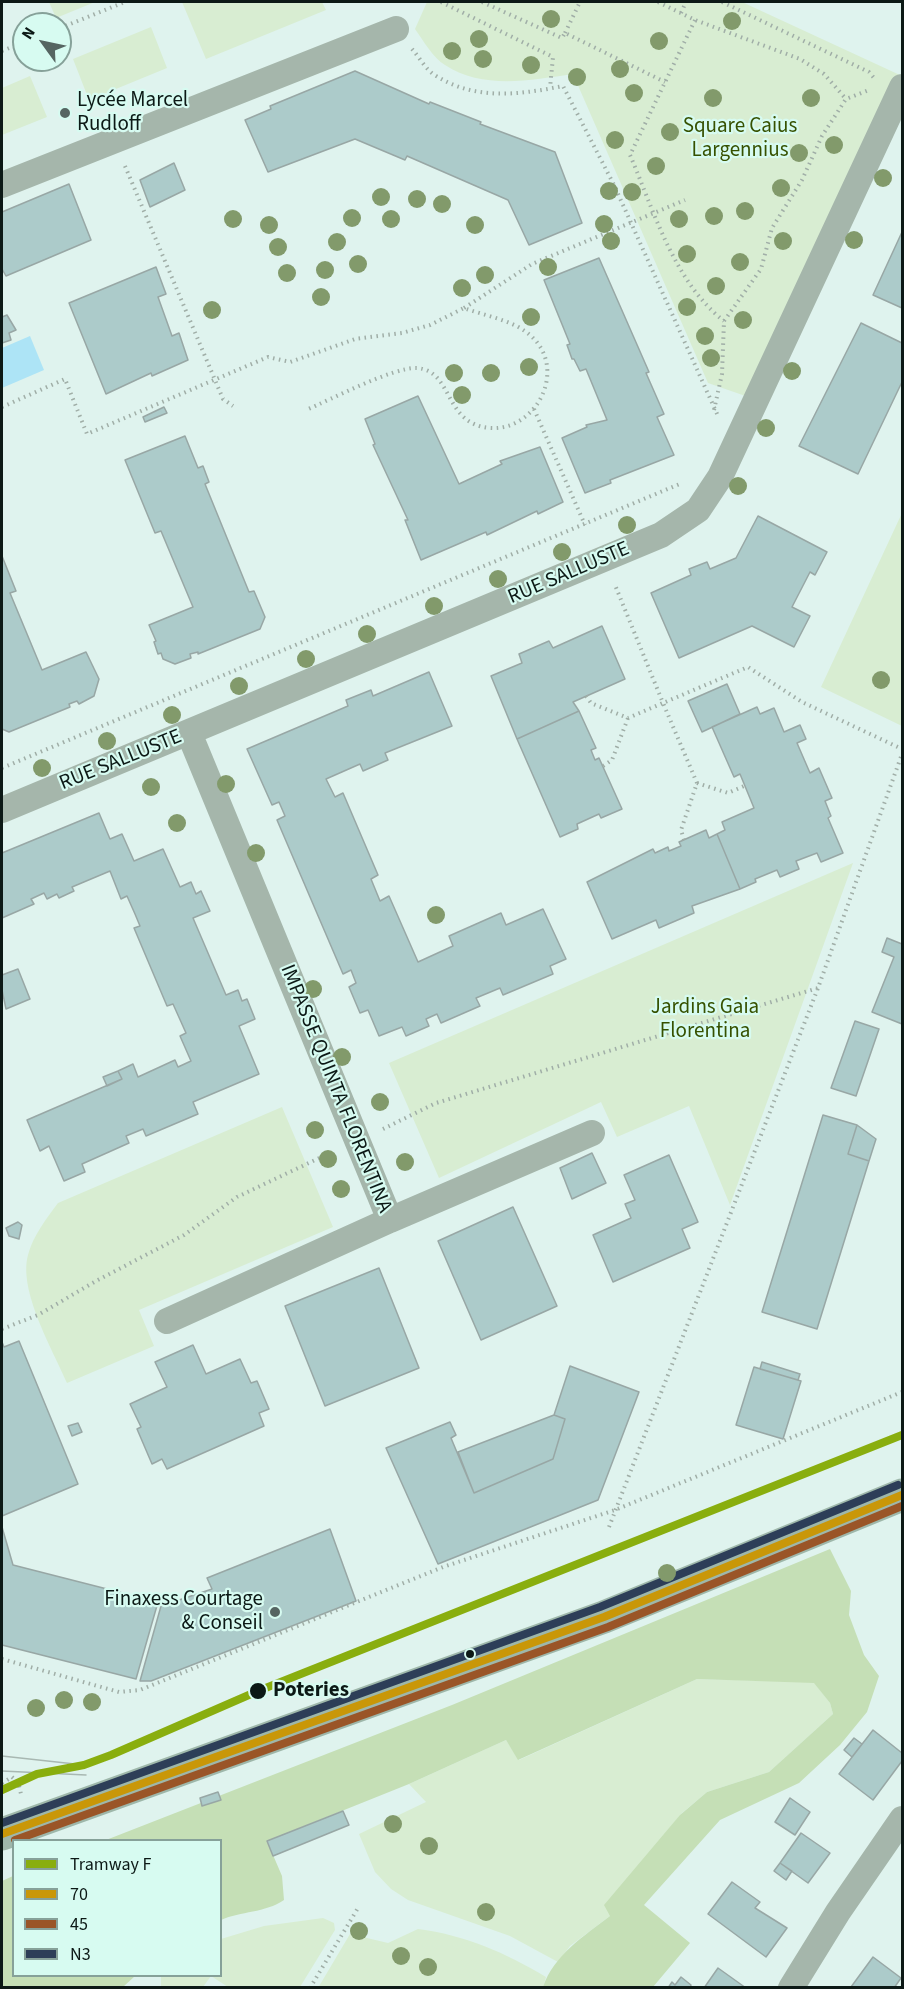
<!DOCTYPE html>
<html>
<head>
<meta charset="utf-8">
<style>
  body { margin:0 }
  #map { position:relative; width:904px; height:1989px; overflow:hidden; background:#dff3ee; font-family:"Source Sans 3",sans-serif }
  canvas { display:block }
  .frame { position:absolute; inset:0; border:3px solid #0c1916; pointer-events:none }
  .legend { position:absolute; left:12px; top:1839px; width:210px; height:138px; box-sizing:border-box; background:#d7fbf1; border:2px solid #86a199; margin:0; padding:8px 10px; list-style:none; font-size:18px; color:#0c1916 }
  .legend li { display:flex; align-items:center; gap:12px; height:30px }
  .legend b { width:30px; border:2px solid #86a199 }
  .north { position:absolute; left:12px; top:12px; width:60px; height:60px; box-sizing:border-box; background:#d7fbf1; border:2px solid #86a199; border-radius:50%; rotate:303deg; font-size:16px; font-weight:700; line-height:24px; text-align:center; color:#0c1916 }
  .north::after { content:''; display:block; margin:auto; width:21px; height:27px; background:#566562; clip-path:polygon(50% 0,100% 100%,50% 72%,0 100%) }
</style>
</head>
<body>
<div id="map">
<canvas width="904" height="1989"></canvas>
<div class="frame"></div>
<ul class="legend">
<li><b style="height:8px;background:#89ae0e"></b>Tramway F</li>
<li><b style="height:8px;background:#c99708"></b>70</li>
<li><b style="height:8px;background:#9a5527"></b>45</li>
<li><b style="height:8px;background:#2d3e58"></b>N3</li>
</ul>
<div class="north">N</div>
</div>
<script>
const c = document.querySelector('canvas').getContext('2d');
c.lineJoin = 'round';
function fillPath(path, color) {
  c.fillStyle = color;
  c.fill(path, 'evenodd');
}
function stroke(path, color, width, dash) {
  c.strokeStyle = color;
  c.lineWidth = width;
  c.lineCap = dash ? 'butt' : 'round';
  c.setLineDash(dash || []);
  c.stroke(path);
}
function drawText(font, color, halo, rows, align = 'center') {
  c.font = font + ' "Source Sans 3",sans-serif';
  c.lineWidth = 4.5;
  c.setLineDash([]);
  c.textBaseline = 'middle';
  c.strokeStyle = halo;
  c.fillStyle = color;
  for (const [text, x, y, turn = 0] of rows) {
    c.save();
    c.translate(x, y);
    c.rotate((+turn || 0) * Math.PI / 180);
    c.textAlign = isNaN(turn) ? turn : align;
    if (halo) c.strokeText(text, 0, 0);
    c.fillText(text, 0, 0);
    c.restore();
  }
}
const green = new Path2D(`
  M49,2H95L56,18Z
  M182,2H322L326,10L206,59Z
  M427,2H742L902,76L757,400L708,383L573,74C531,80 483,90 445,65C433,58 423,40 415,29Z
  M151,27L167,68L89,100L73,59Z
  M30,76L47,117L2,135V88Z
  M902,513V726L821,687Z
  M853,863L730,1205L689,1106L617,1137L601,1102L439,1178L389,1063Z
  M282,1107L333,1227L139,1310L154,1346L67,1383C53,1350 18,1291 28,1255C33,1236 46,1219 58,1203Z
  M697,1679L814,1682L830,1703L833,1714L769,1772L707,1792L682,1813L647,1857L610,1916L570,1946L558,1962L510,1936L408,1900L391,1889L375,1872L359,1834L426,1802L409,1784L506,1740L519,1760Z
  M323,1918L334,1923L335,1930L300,1987H228L211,1976L203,1987H161V1976H220L221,1939L264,1926Z
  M418,1929C465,1935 506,1953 546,1977L543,1988H318L350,1934L388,1943Z`);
const forest = new Path2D(`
  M830,1549L851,1591L849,1615L864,1655L879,1676L867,1712L840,1745L799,1783L720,1820L644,1905L690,1943L653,1987H543C554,1955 584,1936 610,1916L604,1905L680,1815L707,1792L769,1772L833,1714L830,1703L814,1683L697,1679L518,1760L506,1740L409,1784L267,1841L282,1876L284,1900C265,1913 241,1911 221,1920L220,1840H106L452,1705Z
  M13,1876L14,1976H135L123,1987H2V1881Z`);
const water = new Path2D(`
  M30,336L44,370L2,388V348Z`);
const building = new Path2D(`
  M355,71L429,104L430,102L481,122L480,124L555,152L582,223L529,245L508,200L407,156L405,160L355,139L268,172L245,120L271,109L270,106Z
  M174,163L185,190L150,207L140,180Z
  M69,184L91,240L6,276L2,269V212Z
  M902,232V308L873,295Z
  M599,258L649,372L646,373L664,414L657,417L674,455L610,480L611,483L585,493L562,438L587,427L586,425L607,420L586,369L580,371L574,359H572L567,345L570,344L544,280Z
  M156,267L166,294L158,297L172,336L179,333L188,360L152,376L151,373L106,394L69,303Z
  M7,315L16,330L9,333L11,340L2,343V317Z
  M861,323L902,343V382L858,474L799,446Z
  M418,396L459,484L502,464L500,461L540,447L563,502L538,514L537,511L487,535L486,532L421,560L405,520H408L373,445L375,444L365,419Z
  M164,407L167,413L145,422L143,417Z
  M185,436L198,468L203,466L209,482L205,484L249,592L254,591L265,617L260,629L198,654V652L190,654L191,658L175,664L163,659L161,653L158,654L154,642L156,641L149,625L193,607L161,531L155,533L125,460Z
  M758,516L827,552L815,575L810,572L792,607L810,616L794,647L752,626L679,658L651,593L691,575L689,569L707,562L710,569L736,558Z
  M2,556L16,591L10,593L42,670L86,652L99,679L94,696L79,704L77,701L69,704L70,707L9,732L2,729Z
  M602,626L625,679L573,702L579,711L517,739L491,676L522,663L519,654L549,641L553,648Z
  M429,672L452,726L385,753L388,760L363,771L360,764L326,779L335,797L343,793L378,875L371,879L380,901L389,896L418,962L453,946L449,936L501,913L506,925L543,909L566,959L550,966L553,974L503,995L500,988L476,998L480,1006L441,1023L437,1014L426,1019L429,1026L406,1036L402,1027L379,1036L368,1010L360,1013L349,987L356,983L351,970L343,974L277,820L285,816L279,802L272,805L247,749L348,706L346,700L371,690L373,696Z
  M727,684L740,714L702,732L688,701Z
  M757,707L760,714L774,708L784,732L800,725L806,739L797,743L810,773L819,768L832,798L825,801L831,816L828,818L843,853L821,862L817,853L796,861L799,869L780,877L777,870L755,879L756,882L740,889L717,834L725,830L722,822L754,808L740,774L734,777L712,727Z
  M579,711L596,748L591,750L595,760L599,758L622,809L601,818L599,814L577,824L578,829L560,837L517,739Z
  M99,813L110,839L122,834L134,861L163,849L180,887L191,882L196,894L201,891L210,911L193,918L226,995L238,990L242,1001L247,999L255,1019L239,1026L259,1074L193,1102L198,1114L146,1136L143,1129L126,1136L129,1143L82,1164L85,1172L64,1181L49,1146L40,1151L27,1120L122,1079L118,1071L133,1064L138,1077L175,1060L178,1067L191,1061L180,1036L186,1033L173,1004L167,1006L134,928L140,926L135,914L127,896L121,899L110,871L72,887L74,891L59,898L57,894L47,899L44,893L31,899L34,904L2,918V853Z
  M706,830L709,838L717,834L740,889L692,906L694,913L659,928L656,920L612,939L587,882L653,849L655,853L668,847L669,851L681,846L679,842Z
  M887,938L902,944V1024L872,1012L894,957L882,952Z
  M18,969L30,999L6,1009L2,990V975Z
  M855,1021L879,1029L856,1096L831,1088Z
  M118,1071L122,1079L107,1086L103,1077Z
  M823,1115L857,1125L848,1154L869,1161L817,1329L762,1312Z
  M857,1125L876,1139L869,1161L848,1154Z
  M592,1153L606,1183L572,1199L560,1168Z
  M669,1155L698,1222L682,1229L690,1248L613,1282L593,1235L631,1218L625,1204L635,1200L624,1175Z
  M513,1207L557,1306L481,1340L438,1241Z
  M18,1222L22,1225L19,1239L9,1236L6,1228Z
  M379,1268L419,1368L325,1406L285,1306Z
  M19,1341L78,1484L2,1516V1342L4,1347Z
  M193,1345L206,1374L240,1359L251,1383L257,1381L269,1409L259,1413L264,1426L167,1469L162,1459L152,1464L137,1429L141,1427L130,1404L167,1387L155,1362Z
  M762,1362L800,1374L798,1380L760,1369Z
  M570,1366L639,1392L598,1500L438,1564L386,1448L450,1422L456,1435L451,1438L474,1493L553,1459L565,1419L554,1415Z
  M754,1367L801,1381L783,1439L736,1425Z
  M554,1415L565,1419L553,1459L474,1493L458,1452Z
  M78,1423L82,1432L72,1436L68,1426Z
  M2,1527L13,1565L158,1602L136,1679L2,1645Z
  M330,1529L356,1601L151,1681H140L161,1606L212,1589L207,1578Z
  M873,1730L902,1753V1761L873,1800L839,1774Z
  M854,1738L862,1744L852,1757L844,1750Z
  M218,1792L221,1800L202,1806L200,1798Z
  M790,1798L810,1812L795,1835L775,1822Z
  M343,1811L349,1825L273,1856L267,1841Z
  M801,1833L830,1853L808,1883L780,1863Z
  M780,1863L792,1871L786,1880L774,1871Z
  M732,1882L760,1902L755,1908L787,1928L766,1957L708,1914Z
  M873,1957L901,1978L894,1988L851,1987Z
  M718,1968L746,1988H704Z
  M681,1977L691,1985L690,1988H668L672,1982L675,1985Z`);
const path = new Path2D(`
  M441,2L553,57L550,88
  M482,2L562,38L565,33L665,82
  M658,2L695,20L800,59L824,74L846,99
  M722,2L869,72L875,79
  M681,13L686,2
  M695,20L630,155C654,211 674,282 724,321
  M60,28L125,2
  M565,33L580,2
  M412,49C419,57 425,68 433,74C474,101 518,95 563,86L614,185L718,416
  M2,51L24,42
  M125,166L223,399L233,406
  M464,308L532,264L685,200
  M2,407L65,379L87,434L268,357L290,362L355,339L402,333L430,325L464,308C485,316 514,320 531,336C568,369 537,431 490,428C443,424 454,371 417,368C393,367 330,400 306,410
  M534,409L585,525
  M714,410L722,374L724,321L761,269L772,228L802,180L822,136L846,99L869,90
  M586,696L591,703L628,718L663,703L615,585
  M603,766L612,760L628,718
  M2,768L682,483
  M697,783L728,793L744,786
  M684,840L681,830L697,783L663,703L748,667L802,702L902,749
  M383,1129L436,1103L818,988
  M2,1329L38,1315L96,1281L184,1235L237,1197L332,1152
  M609,1527L818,988L902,754
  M2,1659L119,1692L140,1690L443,1567L615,1510L902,1392
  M12,1777L18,1782L21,1794
  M2,1783L12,1777
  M310,1988L358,1908`);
const street = new Path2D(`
  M2,185L396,29
  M2,810L661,535L698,510L720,477L902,87
  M390,1220L592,1133
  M167,1321L390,1220L189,733
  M791,1988L838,1912L902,1819`);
const primary = new Path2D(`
  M2,1834L604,1617L902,1495`);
const tram = new Path2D(`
  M2,1756L84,1765
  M2,1771L86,1775`);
const bus1 = new Path2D(`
  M2,1834L604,1617L902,1495`);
const bus2 = new Path2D(`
  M15,1840L608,1627L902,1506`);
const bus3 = new Path2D(`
  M2,1823L600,1607L898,1485`);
const tram1 = new Path2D(`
  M2,1790L37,1774L84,1765L111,1755L258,1691L902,1435`);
const trees = [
  [551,19],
  [732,21],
  [479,39],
  [659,41],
  [452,51],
  [483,59],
  [531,65],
  [620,69],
  [577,77],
  [634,93],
  [713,98],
  [811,98],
  [670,132],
  [615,140],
  [834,145],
  [799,153],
  [656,166],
  [883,178],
  [781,188],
  [609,191],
  [632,192],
  [381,197],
  [417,199],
  [442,204],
  [745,211],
  [714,216],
  [352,218],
  [233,219],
  [391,219],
  [679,219],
  [604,224],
  [269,225],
  [475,225],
  [854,240],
  [611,241],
  [783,241],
  [337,242],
  [278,247],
  [687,254],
  [740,262],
  [358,264],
  [548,267],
  [325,270],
  [287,273],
  [485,275],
  [716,286],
  [462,288],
  [321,297],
  [687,307],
  [212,310],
  [531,317],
  [743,320],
  [705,336],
  [711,358],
  [529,367],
  [792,371],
  [454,373],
  [491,373],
  [462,395],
  [766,428],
  [738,486],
  [627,525],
  [562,552],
  [498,579],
  [434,606],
  [367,634],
  [306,659],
  [881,680],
  [239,686],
  [172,715],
  [107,741],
  [42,768],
  [226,784],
  [151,787],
  [177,823],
  [256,853],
  [436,915],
  [313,989],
  [342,1057],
  [380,1102],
  [315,1130],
  [328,1159],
  [405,1162],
  [341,1189],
  [667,1573],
  [64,1700],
  [92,1702],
  [36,1708],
  [393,1824],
  [429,1846],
  [486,1912],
  [359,1931],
  [401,1956],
  [428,1967]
];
const markers = [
  [65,113,6,"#566562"],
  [275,1612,6,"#566562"],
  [470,1654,5,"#0c1916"],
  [258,1691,9,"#0c1916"]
];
const poiNames = [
  ["Lycée Marcel",77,101],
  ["Rudloff",77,125],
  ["Finaxess Courtage",263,1600,"right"],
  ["& Conseil",263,1624,"right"]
];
const parkNames = [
  ["Square Caius",740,127],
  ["Largennius",740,151],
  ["Jardins Gaia",705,1008],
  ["Florentina",705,1032]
];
const streetNames = [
  ["RUE SALLUSTE",569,574,-23],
  ["RUE SALLUSTE",121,761,-22],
  ["IMPASSE QUINTA FLORENTINA",335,1089,68]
];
const stopNames = [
  ["Poteries",273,1691]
];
fillPath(green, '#d8edd2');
fillPath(forest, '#c5dfb6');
fillPath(water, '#ade4f6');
fillPath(building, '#accbca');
stroke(building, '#98a7a5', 1.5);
stroke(path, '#a0aea7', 4, [1.5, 4.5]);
stroke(street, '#a5b6ab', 26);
stroke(primary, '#9eb7aa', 33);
stroke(tram, '#a8b8b2', 1.5);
stroke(bus1, '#c99708', 8);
stroke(bus2, '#9a5527', 8);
stroke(bus3, '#2d3e58', 8);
stroke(tram1, '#89ae0e', 8);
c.fillStyle = '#829a6b';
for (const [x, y] of trees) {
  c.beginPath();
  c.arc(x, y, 9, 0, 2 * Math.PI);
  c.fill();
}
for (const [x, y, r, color] of markers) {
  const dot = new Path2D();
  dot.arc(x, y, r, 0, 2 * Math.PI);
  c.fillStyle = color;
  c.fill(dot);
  stroke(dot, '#d7fbf1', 2);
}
drawText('21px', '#0c1916', '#d7fbf1', poiNames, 'left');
drawText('21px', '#365100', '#d7fbf1', parkNames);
drawText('21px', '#0c1916', '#d7fbf1', streetNames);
drawText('bold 21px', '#0c1916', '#d7fbf1', stopNames, 'left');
</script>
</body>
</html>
